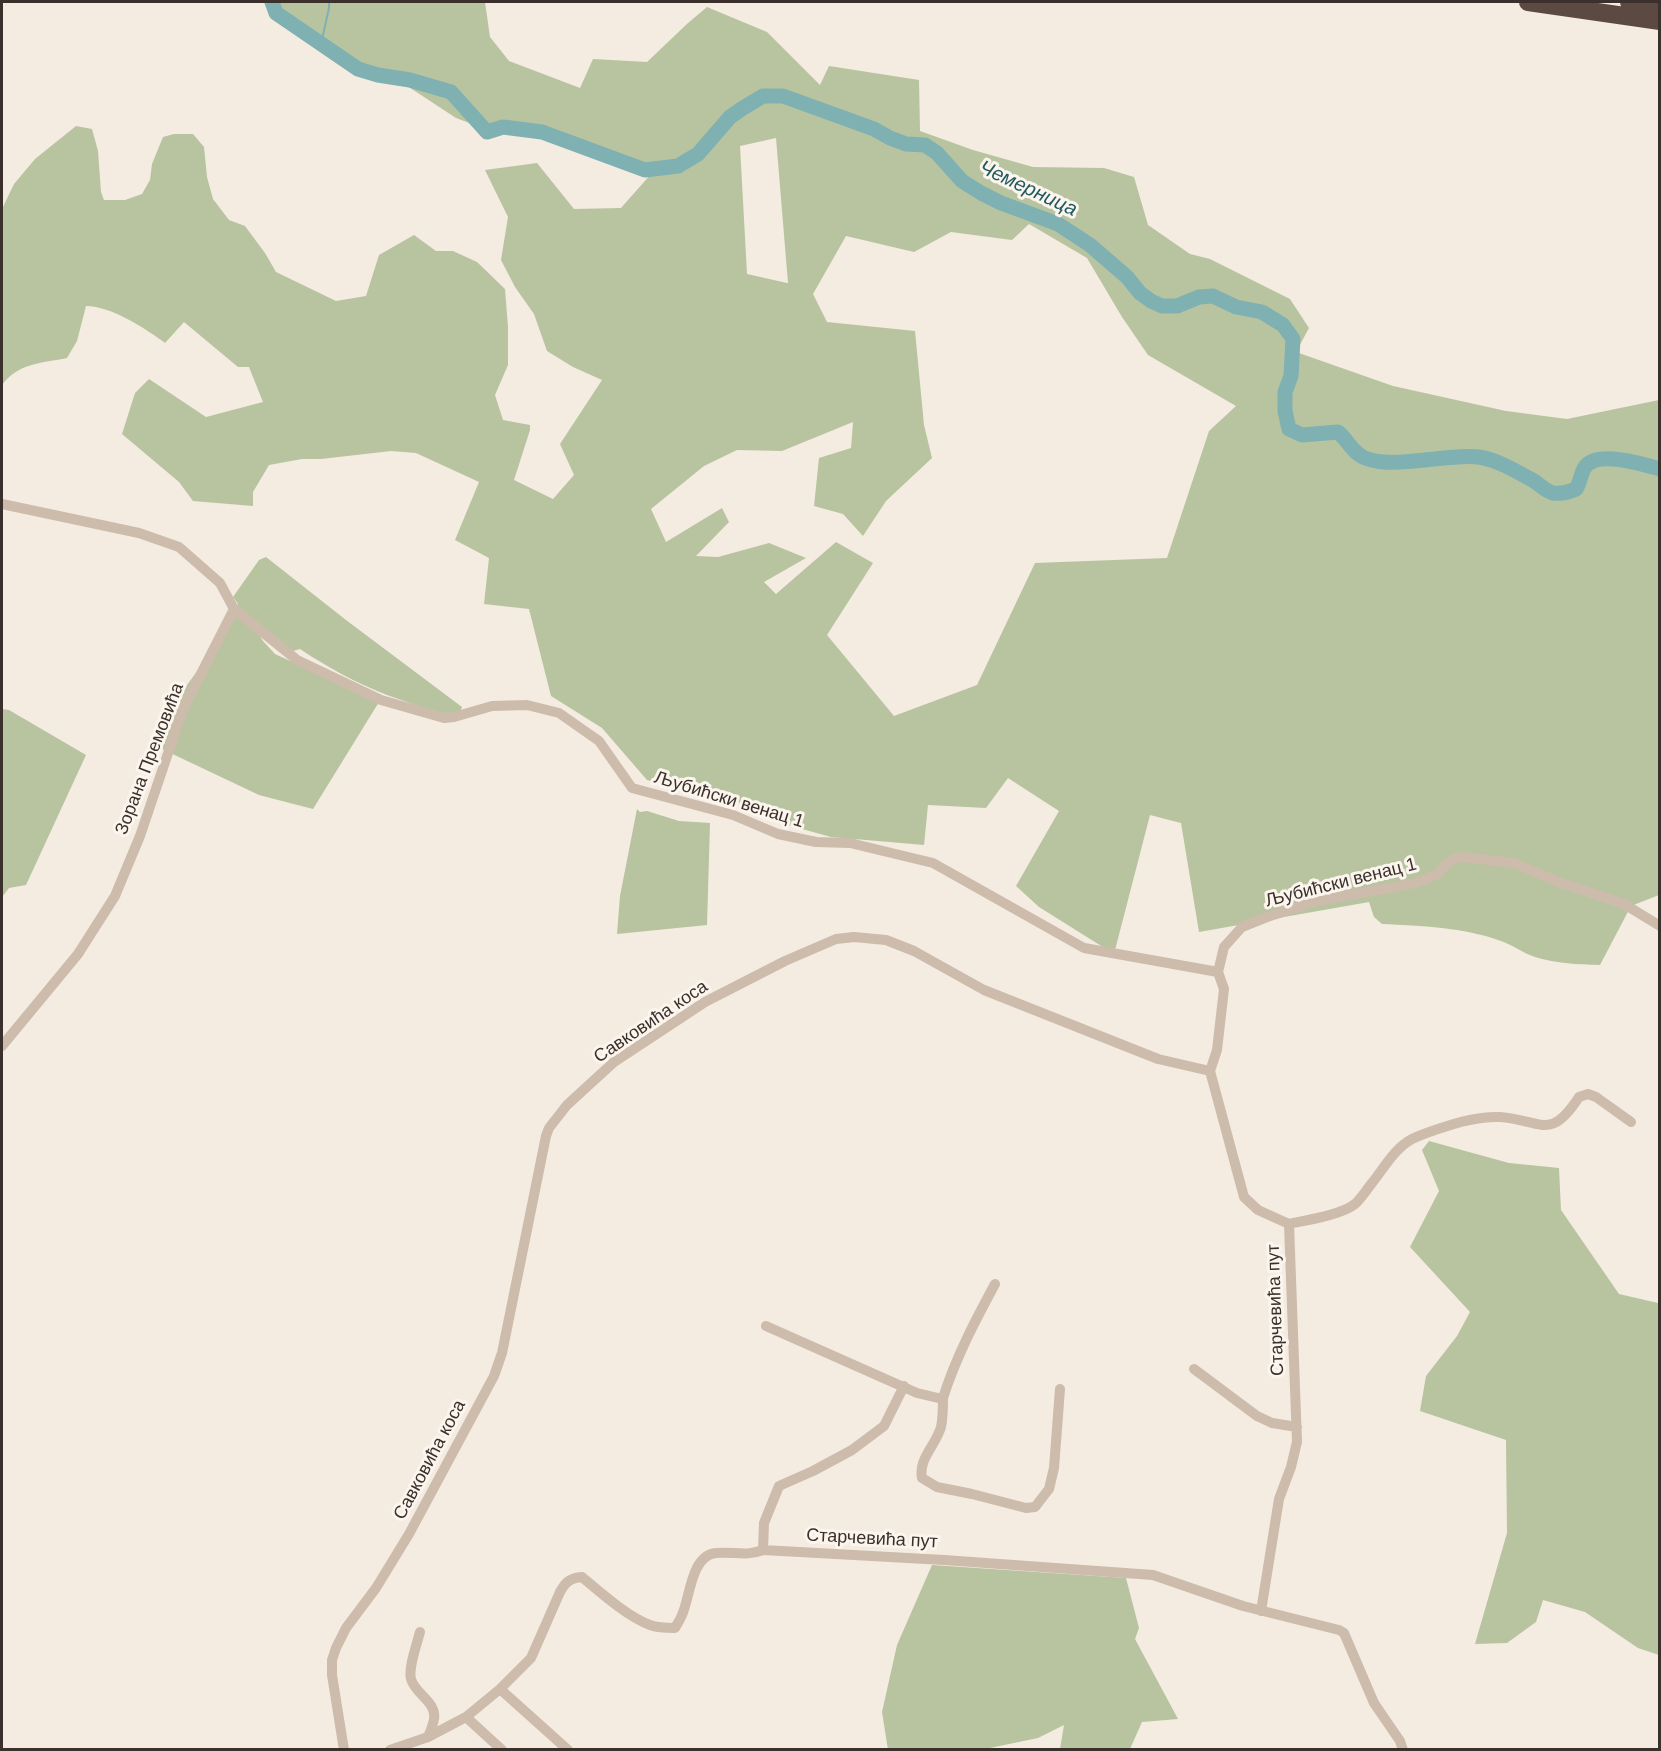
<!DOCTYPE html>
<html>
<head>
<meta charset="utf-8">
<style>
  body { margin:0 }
  #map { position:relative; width:1661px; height:1751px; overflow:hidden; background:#f4ebe1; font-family:Helvetica,sans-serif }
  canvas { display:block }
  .frame { position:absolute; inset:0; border:3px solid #3b302b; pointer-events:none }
</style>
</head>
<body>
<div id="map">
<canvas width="1661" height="1751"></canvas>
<div class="frame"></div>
</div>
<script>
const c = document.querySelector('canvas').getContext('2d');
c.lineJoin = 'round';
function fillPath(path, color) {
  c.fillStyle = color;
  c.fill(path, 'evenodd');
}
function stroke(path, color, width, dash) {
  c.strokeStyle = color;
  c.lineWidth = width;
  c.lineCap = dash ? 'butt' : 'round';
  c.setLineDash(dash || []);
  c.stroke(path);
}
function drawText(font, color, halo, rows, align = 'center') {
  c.font = font + ' Helvetica,sans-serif';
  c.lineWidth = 6;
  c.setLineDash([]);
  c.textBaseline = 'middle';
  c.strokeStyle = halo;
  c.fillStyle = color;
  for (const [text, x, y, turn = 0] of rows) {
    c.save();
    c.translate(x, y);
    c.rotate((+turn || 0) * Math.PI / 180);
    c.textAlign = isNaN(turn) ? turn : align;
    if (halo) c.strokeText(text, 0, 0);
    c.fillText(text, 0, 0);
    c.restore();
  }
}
const green = new Path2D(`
  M268,2H485L490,37L509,61L580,88L593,59L647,62L688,23L707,7L767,32L820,85L829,66L919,80L920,131L973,150L1033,167L1104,168L1134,177L1148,225L1190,254L1210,259L1290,299L1309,328L1296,352L1393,386L1506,411L1567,419L1659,400V895L1631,906L1600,965C1578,964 1557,964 1535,957C1523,953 1513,945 1501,941C1463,927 1421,926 1382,924L1374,917L1369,902L1199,932L1181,823L1150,815L1114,954L1039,907L1016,886L1059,811L1008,778L986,808L928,805L924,845L831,837L784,824L741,803L647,780L602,728L551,696L529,609L484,604L489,558L455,540L479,482L416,453L391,451L321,459H302L269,465L253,492V506L193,501L179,482L122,434L135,393L149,379L206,417L263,402L249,367H238L184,322L165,343C145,328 111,306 86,306L77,341L67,358C42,363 18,363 2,385V209L14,184L35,159L76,126L92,129L98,151L101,192L104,200H125L142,194L150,180L152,164L163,137L174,134H193L204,147L207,177L213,199L229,220L245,226L265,253L276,272L336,301L366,296L379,255L414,235L436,251H453L477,262L505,289L508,327V365L495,395L503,420L530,425V430L514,480L553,499L574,475L560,444L602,380L573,367L547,351L534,314L515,287L501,260L508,217L485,170L537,163L574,209L621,208L651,174L607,162L528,132L483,128L456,118L392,76L353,65L278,8ZM776,138L788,283H787L747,274L740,146ZM1029,224L1087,258L1122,317L1148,355L1236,406L1209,431L1167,558L1035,563L977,685L894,716L827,635L873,563L836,542L776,594L764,582L806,558L769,543L718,557L696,556L729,522L722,508L666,542L651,509L704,466L737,450L782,451L853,422L851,448L819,458L814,506L843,514L863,536L886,501L932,458L924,425L915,331L827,322L813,294L846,236L914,252L951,232L1012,240Z
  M266,557L346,620L462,707L460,712L443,717C425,707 406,702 387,695C356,683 327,667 300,649L293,651L250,621L263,641L275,654L379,702L313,809L259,795L162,749L167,729L187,685L211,652L238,604L233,597L259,560Z
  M2,709L9,710L86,755L26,885L9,888L2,897Z
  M637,809L640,812L647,811L679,821L710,823L707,925L617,934L620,896Z
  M1429,1141L1509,1163L1559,1168L1561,1210L1619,1294L1658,1303L1659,1302V1655L1638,1648L1585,1612L1543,1600L1536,1622L1507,1643L1475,1644L1507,1533L1506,1440L1420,1411L1426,1376L1457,1336L1470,1312L1410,1247L1439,1191L1422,1150Z
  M932,1565L1126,1578L1139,1628L1135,1639L1178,1719L1142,1722L1130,1749H1060L1064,1725L1038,1738L985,1749L888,1750L882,1712L897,1645Z`);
const stream = new Path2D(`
  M321,44L329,8V2`);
const river = new Path2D(`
  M272,2L276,13L358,69L378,75L410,80L451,92L487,132L503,127L542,132L645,170L678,166L698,154L730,117L743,108L763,96H783L874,129L890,138L906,144L925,145L937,153L962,181L981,193L1001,203L1058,224L1090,245L1127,277L1140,293L1151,301L1162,306H1177L1199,297L1213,296L1236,307L1262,312L1283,325L1293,339L1291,376L1285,392V411L1289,429L1302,435L1338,432C1346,439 1350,447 1357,453C1380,474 1448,452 1479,457C1498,460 1518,472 1534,481C1540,485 1547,492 1553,493C1561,494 1569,492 1576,489C1580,483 1581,473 1585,467C1597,450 1643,464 1660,469`);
const minor = new Path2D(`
  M2,504L139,533L179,547L220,583L234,609L297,660L381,700L444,718L454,717L492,706L527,705L559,713L599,741L632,788L733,815L778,834L816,842L850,843L933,863L1084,948L1218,972L1224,947L1242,927L1267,917L1317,901L1416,883L1438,874L1446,864L1454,859L1463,857L1514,863L1556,881L1624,904L1660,926
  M2,1046L78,954L115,896L140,836L183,709L234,609
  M1210,1071L1244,1197L1258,1210L1289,1224
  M1210,1071L1217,1050L1224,989L1218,972
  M1289,1224C1307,1220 1341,1215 1355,1204C1361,1199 1367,1189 1372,1183C1384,1168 1395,1148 1412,1139C1420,1135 1429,1132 1438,1129C1458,1122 1479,1116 1500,1117C1541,1120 1550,1142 1579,1097L1588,1094L1596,1097L1631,1122
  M766,1326L917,1393L938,1398H943C943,1407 943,1418 941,1427C936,1445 918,1459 922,1478L937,1487L972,1494L1026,1508L1035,1507L1049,1489L1054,1468L1060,1389
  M1194,1369L1257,1416L1272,1423L1297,1427
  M943,1398C956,1357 975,1321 995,1284
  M763,1550L764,1523L779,1486L813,1471L852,1450L884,1426L904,1386
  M1261,1611L1279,1499L1291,1467L1297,1442L1289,1224
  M420,1632C417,1644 408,1668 411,1679C415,1694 437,1702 434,1719C433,1725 430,1732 428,1737
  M500,1689L568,1750
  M466,1717L502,1750
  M344,1750L332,1675V1660L336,1648L346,1628L376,1588L409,1534L494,1376L502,1353L546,1136L549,1128L567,1105L614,1062L705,1002L785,961L836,939L854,937L886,940L914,951L984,990L1158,1059L1210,1071
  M390,1750L428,1737L466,1717L500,1689L531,1658L560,1592C566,1581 571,1578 582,1577C601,1593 628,1617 650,1625C658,1628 667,1628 675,1628C677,1624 680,1620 682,1615C690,1598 691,1555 716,1553C734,1551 745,1557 763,1550L944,1560L1153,1575L1243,1606L1339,1630L1344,1633L1374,1703L1400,1741L1403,1750`);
const motorway = new Path2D(`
  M1528,2L1660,21
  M1629,2L1660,6`);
const streetNames = [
  ["Зорана Премовића",150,759,-69],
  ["Љубићски венац 1",729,800,17],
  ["Љубићски венац 1",1341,883,-14],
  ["Савковића коса",651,1022,-34],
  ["Старчевића пут",1276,1310,-92],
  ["Савковића коса",430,1460,-62],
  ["Старчевића пут",872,1539,3]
];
const waterNames = [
  ["Чемерница",1028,189,25]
];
fillPath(green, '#b8c4a0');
stroke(stream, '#7fb0b2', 2);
stroke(river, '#7fb0b2', 15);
stroke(minor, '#cdbbac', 10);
stroke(motorway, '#5c4a42', 18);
drawText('18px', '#3b302b', '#fbf5ee', streetNames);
drawText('italic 20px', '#1f5a5e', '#fbf5ee', waterNames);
</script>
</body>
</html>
